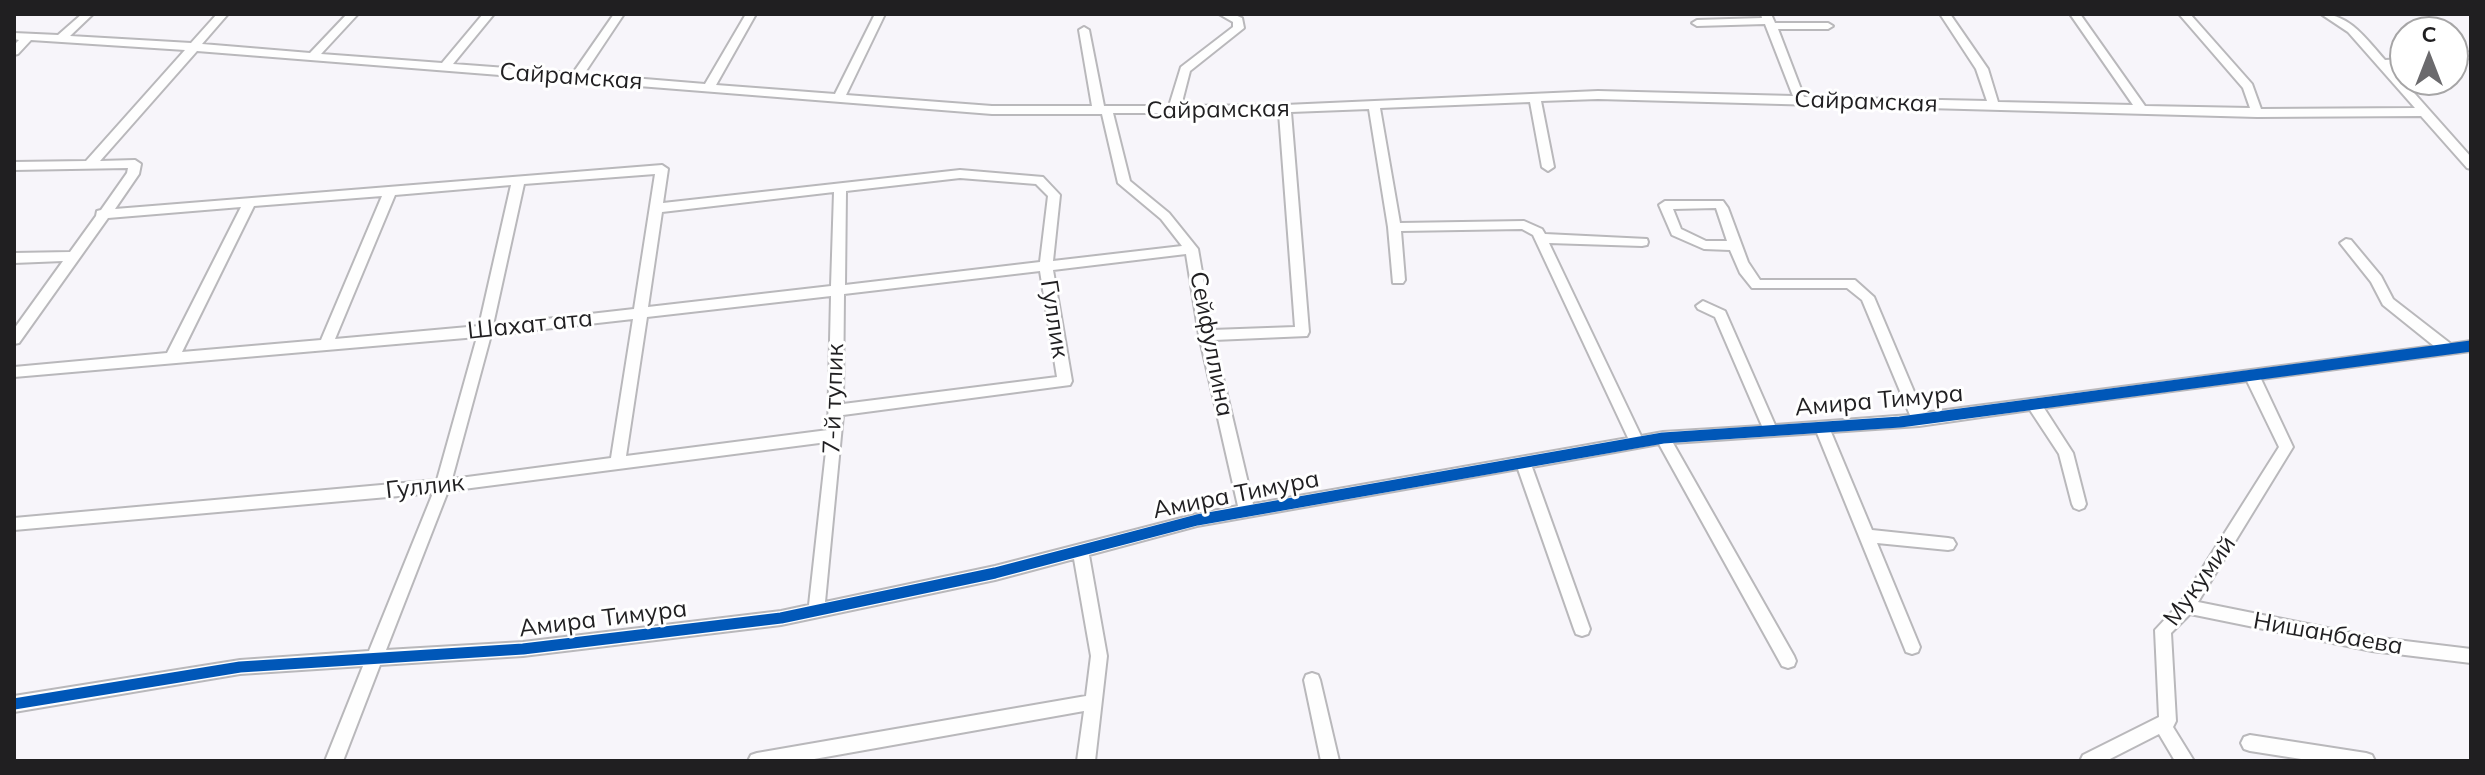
<!DOCTYPE html>
<html>
<head>
<meta charset="utf-8">
<style>
  body { margin:0 }
  #map { position:relative; width:2485px; height:775px; overflow:hidden; background:#f7f5fa; font-family:Mulish,sans-serif }
  canvas { display:block }
  .frame { position:absolute; inset:0; border:16px solid #201f21; pointer-events:none }
  .north { position:absolute; left:2389px; top:16px; width:80px; height:80px; box-sizing:border-box; background:#fff; border:2px solid #a6a5a6; border-radius:50%; rotate:0deg; font-size:22px; font-weight:700; line-height:32px; text-align:center; color:#201f21 }
  .north::after { content:''; display:block; margin:auto; width:28px; height:36px; background:#6b6a6d; clip-path:polygon(50% 0,100% 100%,50% 72%,0 100%) }
</style>
</head>
<body>
<div id="map">
<canvas width="2485" height="775"></canvas>
<div class="frame"></div>
<div class="north">С</div>
</div>
<script>
const c = document.querySelector('canvas').getContext('2d');
c.lineJoin = 'round';
function stroke(path, color, width, dash) {
  c.strokeStyle = color;
  c.lineWidth = width;
  c.lineCap = dash ? 'butt' : 'round';
  c.setLineDash(dash || []);
  c.stroke(path);
}
function fillPath(path, color) {
  c.fillStyle = color;
  c.fill(path, 'evenodd');
}
function drawText(font, color, halo, rows, align = 'center') {
  c.font = font + ' Mulish,sans-serif';
  c.lineWidth = 6;
  c.setLineDash([]);
  c.textBaseline = 'middle';
  c.strokeStyle = halo;
  c.fillStyle = color;
  for (const [text, x, y, turn = 0] of rows) {
    c.save();
    c.translate(x, y);
    c.rotate((+turn || 0) * Math.PI / 180);
    c.textAlign = isNaN(turn) ? turn : align;
    if (halo) c.strokeText(text, 0, 0);
    c.fillText(text, 0, 0);
    c.restore();
  }
}
const street = new Path2D(`
  M82,14H93L70,36L191,43L217,14H228L202,44L310,53L347,14H358L321,54L442,63L483,14H494L453,64L573,73L614,14H624L584,74L705,84L746,14H756L716,85L835,94L875,14H885L846,95L992,106H1092L1079,30L1084,27L1089,30L1104,106H1169L1181,67L1233,27V22L1219,14H1233L1242,18L1244,28L1190,71L1181,106L1285,105L1598,91L1793,96L1765,24L1697,26L1692,23L1697,20L1762,18L1761,14H1771L1775,23H1828L1833,26L1828,29H1778L1804,97L1987,101L1976,69L1940,14H1950L1988,69L1998,102L2133,105L2070,14H2080L2145,106L2250,108L2243,88L2179,14H2190L2252,84L2261,109L2415,108L2348,32L2321,14C2350,14 2367,40 2385,60L2405,59V65L2391,67L2471,157V169L2467,168L2421,116L2257,117L1598,99L1541,101L1554,167L1548,171L1542,167L1530,102L1380,108L1400,223L1524,221L1542,229L1545,234L1647,239L1648,242L1647,245L1642,246L1549,243L1641,436L1663,432L1762,426L1715,317L1698,309L1696,306L1703,301L1725,311L1775,425L1910,415L1862,300L1847,288H1752L1740,273L1730,250L1704,249L1672,235L1659,205L1665,201H1723L1728,208L1748,262L1760,280H1855L1874,297L1923,413L2434,346L2383,305L2371,282L2340,243L2346,239L2351,240L2381,276L2393,299L2451,344L2471,341V351L2261,379L2293,447L2198,602L2372,637L2471,649V663L2372,651L2190,614L2171,633L2176,721L2173,727L2194,761H2175L2159,734L2106,761H2080L2083,755L2159,717L2155,630L2181,602L2279,447L2247,381L2044,408L2073,453L2086,504L2084,508L2079,510L2074,508L2072,504L2059,454L2030,410L1919,426L1831,432L1872,530L1948,538L1953,539L1956,544L1953,549L1948,550L1877,543L1920,647L1918,652L1912,654L1906,652L1904,647L1817,433L1673,443L1794,656L1796,661L1794,666L1788,668L1782,666L1659,444L1532,467L1590,629L1588,634L1582,636L1576,634L1574,629L1518,469L1197,526L1089,555L1107,656L1095,761H1077L1084,711L803,761H748L751,755L757,753L1086,696L1091,656L1074,559L995,580L781,625L523,656L380,665L343,761H325L363,666L240,674L14,712V696L240,660L369,651L433,493L14,530V518L437,480L477,337L14,377V367L167,353L241,207L108,218L19,343L14,344V329L63,261L14,263V253L70,252L96,216L97,211L101,210L127,173L128,168L14,170V162L86,161L185,50L31,40L18,54L14,55V45L19,40L14,39V33L58,35ZM197,51L992,114H1102L1118,183L1161,219L1182,246L1053,261L1060,195L1043,177L960,170L663,203L668,169L662,165L115,209L139,174L141,164L135,160L100,161ZM1369,109L1388,227L1393,283H1403L1405,280L1401,231L1522,229L1533,235L1628,438L1253,504L1214,340L1307,336L1309,332L1291,112ZM1113,113H1279L1295,327L1212,330L1198,249L1169,213L1130,181ZM655,174L634,309L493,325L524,184ZM960,178L1036,184L1048,196L1040,262L845,285L846,191ZM511,185L479,326L335,339L395,195ZM834,192L831,286L648,307L662,212ZM382,196L321,340L182,352L254,206ZM1716,208L1727,241H1706L1681,229L1673,209ZM1186,254L1199,335L1238,506L1197,514L995,566L825,602L843,415L1070,385L1072,381L1053,270ZM1040,271L1057,377L843,404L844,294ZM831,296L828,430L626,456L647,317ZM633,319L611,458L452,479L491,335ZM827,442L809,605L781,611L523,642L386,650L448,491Z
  M2471,52V58L2453,60V54Z
  M1312,673L1318,675L1320,680L1339,761H1321L1304,680L1306,675Z
  M2250,735L2366,753L2372,755L2375,761H2314L2250,751L2244,749L2241,743L2244,737Z`);
const cycleway = new Path2D(`
  M14,704L240,667L523,649L781,618L995,573L1197,520L1663,438L1900,422L2471,346`);
const streetNames = [
  ["Сайрамская",571,77,4],
  ["Сайрамская",1866,102,2],
  ["Сайрамская",1218,110,-1],
  ["Гуллик",1054,319,81],
  ["Шахат ата",530,325,-6],
  ["Сейфуллина",1211,344,79],
  ["7-й тупик",834,399,-88],
  ["Амира Тимура",1879,401,-5],
  ["Гуллик",425,487,-6],
  ["Амира Тимура",1236,495,-11],
  ["Мукумий",2200,581,-54],
  ["Амира Тимура",603,619,-7],
  ["Нишанбаева",2328,634,10]
];
stroke(street, '#b9b8bb', 4);
fillPath(street, '#fefefe');
stroke(cycleway, '#0057b8', 11);
drawText('24px', '#201f21', '#fff', streetNames);
</script>
</body>
</html>
